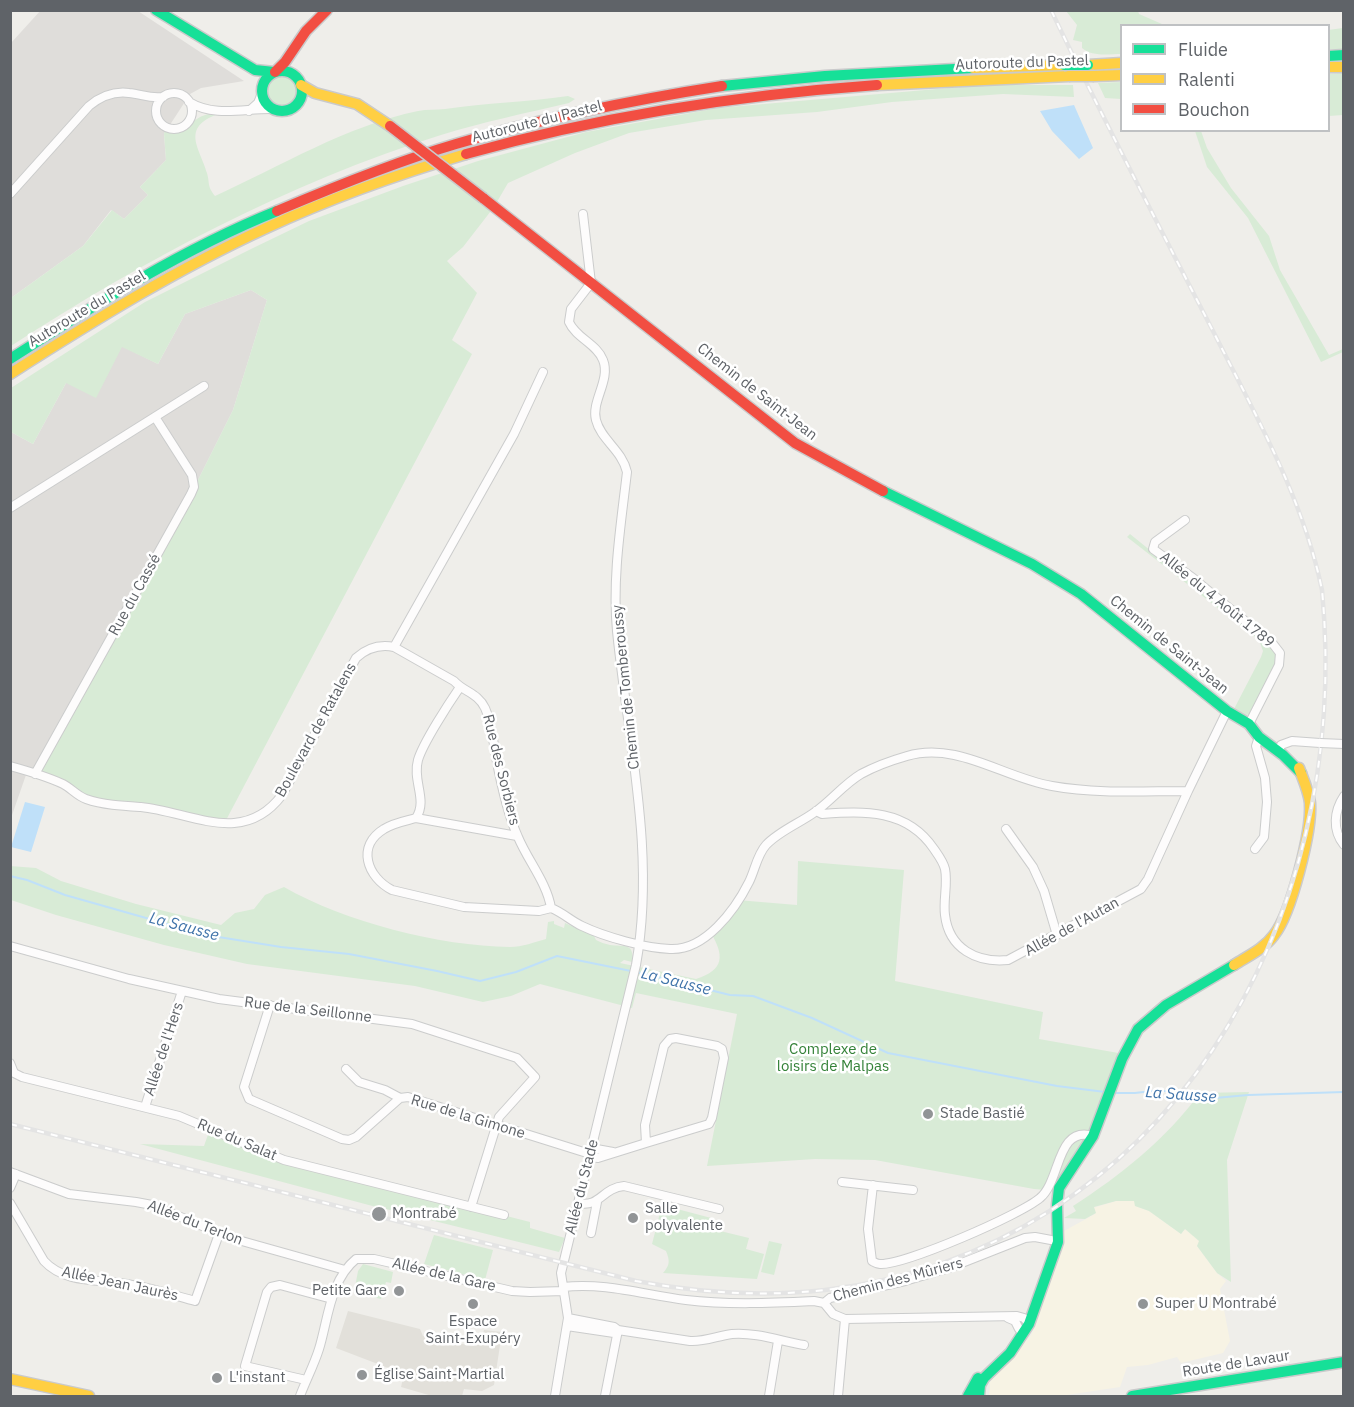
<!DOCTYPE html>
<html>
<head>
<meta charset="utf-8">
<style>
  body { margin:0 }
  #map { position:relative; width:1354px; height:1407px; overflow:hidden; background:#efeeea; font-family:"IBM Plex Sans",sans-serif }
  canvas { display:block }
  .frame { position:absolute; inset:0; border:12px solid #5f6368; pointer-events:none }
  .legend { position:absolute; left:1120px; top:24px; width:210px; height:108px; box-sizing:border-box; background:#fff; border:2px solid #bfc1c3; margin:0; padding:8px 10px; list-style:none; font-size:18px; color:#5f6368 }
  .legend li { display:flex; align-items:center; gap:12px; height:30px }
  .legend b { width:30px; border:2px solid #bfc1c3 }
</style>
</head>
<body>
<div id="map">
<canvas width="1354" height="1407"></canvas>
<div class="frame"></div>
<ul class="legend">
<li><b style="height:8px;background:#16e098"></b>Fluide</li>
<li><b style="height:8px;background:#ffcf43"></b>Ralenti</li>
<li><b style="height:8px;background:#f24e42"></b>Bouchon</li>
</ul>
</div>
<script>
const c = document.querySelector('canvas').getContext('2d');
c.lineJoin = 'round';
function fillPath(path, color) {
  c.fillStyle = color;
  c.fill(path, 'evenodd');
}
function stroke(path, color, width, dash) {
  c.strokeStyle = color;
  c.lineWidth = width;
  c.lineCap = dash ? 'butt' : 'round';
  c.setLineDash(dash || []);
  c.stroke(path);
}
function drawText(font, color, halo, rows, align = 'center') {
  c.font = font + ' "IBM Plex Sans",sans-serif';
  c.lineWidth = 5;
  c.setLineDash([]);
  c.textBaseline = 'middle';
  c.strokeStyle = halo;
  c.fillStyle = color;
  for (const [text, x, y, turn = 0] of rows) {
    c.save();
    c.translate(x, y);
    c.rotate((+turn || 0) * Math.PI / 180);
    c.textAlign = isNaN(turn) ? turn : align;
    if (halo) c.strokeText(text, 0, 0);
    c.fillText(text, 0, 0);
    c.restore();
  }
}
const commercial = new Path2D(`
  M1116,1201H1135V1206L1149,1211L1181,1234L1185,1229L1200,1241L1197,1246L1217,1273L1226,1281L1220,1289L1230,1341L1223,1353L1181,1363L1177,1357L1148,1365L1127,1367L1120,1387L1060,1396H989L990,1382L1031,1335L1036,1324L1039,1310L1064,1231L1095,1214L1093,1208Z`);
const industrial = new Path2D(`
  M41,10L138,11L244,81L201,88L190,94L164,134L166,160L140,187L148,195L124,219L111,210L83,246L11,298V43Z
  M251,290L267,300L233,410L191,494L35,774L27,772L11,818V432L33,444L66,383L122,346L158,364L185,314Z`);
const education = new Path2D(`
  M348,1311L420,1329L423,1336L473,1346L482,1339L484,1330L502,1332L494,1385L482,1391L464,1389L462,1396H432L401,1387L404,1374L336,1348Z`);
const green = new Path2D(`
  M1066,11H1138L1139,14L1162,24L1177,25L1122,26L1121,54C1109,54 1092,57 1082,48V42L1073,40L1077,25Z
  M1343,28V49H1329L1328,30Z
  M1343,73V115L1329,116L1328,74Z
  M266 91a16 16 0 1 1 32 0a16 16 0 1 1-32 0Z
  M1121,82V99L1105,98L1098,83Z
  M983,85H1073L1074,97L1003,94L892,102L817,112L706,120L629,133L575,153L508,183L494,207L463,247L447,261L477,293L452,340L472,354L224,824L84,799L35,774L191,494L233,410L267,300L251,290L185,314L158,364L122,347L96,398L66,383L33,444L11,432V388L145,302L251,249L309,221L403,186L478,161L586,132L718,108Z
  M568,96L575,99L569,103C526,113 483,122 441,135C288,183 145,259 11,346V298L83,246L112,210L124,219L148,195L140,187L166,160L164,134L165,131C191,136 191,111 218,114C180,128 200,148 207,173C210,184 207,186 215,196C281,166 346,126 418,111C427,109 436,110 445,109C486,103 527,102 568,96Z
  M1195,131H1201L1207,148L1231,188L1269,236L1280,270L1329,355L1343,349V352L1321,362L1248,218L1207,167Z
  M1130,534L1277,653V665L1252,713C1244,717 1241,715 1234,709L1261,657L1263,651L1259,640L1127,537Z
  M798,861L904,870L895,981L1043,1012L1039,1039L1124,1054L1109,1096L1059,1191L1034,1189L875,1160L815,1159L707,1166L737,1014L636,993L632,1008L540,984L511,996L483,1002L415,986L247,964L164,945L56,915L11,900L10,866L36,868L61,881L136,904L221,925L235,913L254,909L265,895L284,887C345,922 439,946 510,947C522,947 535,942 546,939L548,922L554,921V924L564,928L565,923L594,936L596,940C600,942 605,944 610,945C623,947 635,942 632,962L624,960L620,963L696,979C725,970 724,955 711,933L737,900L797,905Z
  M1249,1092L1227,1160L1231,1282L1217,1273L1197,1246L1199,1241L1185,1229L1181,1234L1149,1211L1135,1206L1134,1201H1116L1094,1207L1096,1213L1085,1219L1064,1218L1076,1211L1073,1206C1121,1175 1165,1140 1200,1093Z
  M210,1129L271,1156L530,1222V1228L565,1238L559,1252L386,1209V1207L380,1206V1208L140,1144L204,1146Z
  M662,1205L715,1219L712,1229L749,1238L746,1249L764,1254L757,1279L663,1273C670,1265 670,1261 666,1251L652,1244Z
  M434,1235L493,1250L485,1280L424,1264Z
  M769,1241L782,1244L774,1275L761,1272Z
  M363,1264L393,1272L391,1283L386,1282L381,1299L368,1296L369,1290L355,1287L358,1271Z`);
const water = new Path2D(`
  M1074,105L1093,148L1079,159L1052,131L1040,111Z
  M25,802L45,807L31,852L11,847Z`);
const stream = new Path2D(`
  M10,876L27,880L65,895L206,935L281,947L349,954L437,971L480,981L516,972L557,956L631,971
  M637,972L730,995L753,996L812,1018L888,1053L1057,1086L1105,1092
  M1114,1093H1135L1160,1090L1204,1099L1248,1095L1344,1092`);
const street = new Path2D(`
  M156 111a18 18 0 1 1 36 0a18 18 0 1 1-36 0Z
  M189,102C216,118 245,108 274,109
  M249,111L258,103L262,93
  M10,194L89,106C100,97 114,91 129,93C141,94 150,99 163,97
  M10,508L204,386
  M1185,520L1155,542L1153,549L1193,578L1273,644L1280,653L1279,665L1249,724
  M394,647L454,681C464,692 478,693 485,708C492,723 493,741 496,757C501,784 507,813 518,837C528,861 547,883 551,908
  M460,687C449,703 423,743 418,760C412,781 428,800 416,818C405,821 393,823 384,829C356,846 367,877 392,890L464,907L539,911L551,908
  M1279,752L1281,745L1292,741L1320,743
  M10,766C28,771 46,776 63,784C71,788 77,796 86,799C103,805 123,806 141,807C191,812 243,847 282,795L356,658C367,648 379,644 394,647L514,434L543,372
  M35,774L191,494L194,487L192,475L155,417
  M1344,796C1334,811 1332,830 1344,845
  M816,811L822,814C865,811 907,809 934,849C938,855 943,861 945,869C948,884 943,900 945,915C949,949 977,963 1008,960L1141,889L1148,879L1188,791L1227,711
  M416,818L517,836
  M1006,829L1033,867L1044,891L1057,935
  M1255,849L1264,837L1267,802L1265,778L1256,746L1259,737
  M551,908C562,912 571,921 582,926C605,937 645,948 670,949C705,951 735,910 749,882C755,870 757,855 766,845C779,831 800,823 815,812C831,801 844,784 861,774C874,767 893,760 907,756C957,741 1004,778 1052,786C1097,794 1142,791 1188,791
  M10,946L129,979L219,999L412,1024L517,1058L535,1077L499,1117L471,1207
  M270,1005L244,1087L249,1099L342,1139L349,1140L356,1137L400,1098L408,1097L590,1154
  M10,1063L14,1073L22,1077L179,1116L284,1160L504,1215
  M346,1069L359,1082L385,1090L400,1098
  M145,1107L182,991
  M591,1148L613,1152
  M589,1157L598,1158L646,1143L645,1125L664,1046L670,1039L676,1038L717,1046L722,1049L724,1058L712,1118L709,1124L646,1143
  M10,1172L69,1194L136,1202L152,1205L231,1238L345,1270
  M842,1182L913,1190
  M873,1185L868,1229L872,1261C874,1262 877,1264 880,1264C905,1265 1020,1215 1040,1198C1061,1181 1056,1125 1093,1136
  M10,1188L16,1174
  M10,1203L44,1261C65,1284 100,1279 127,1284C151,1288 173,1295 195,1301L219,1234
  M578,1203C600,1208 602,1188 624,1186L719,1209
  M591,1233L597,1202
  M563,1287C605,1282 645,1295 686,1300C728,1305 771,1303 814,1301L824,1303L830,1298L905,1281L949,1268L1025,1238L1035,1237L1051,1240
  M824,1303L833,1314L845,1319L1017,1316L1024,1318L1029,1324
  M568,1318L614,1327L618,1330L690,1341C704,1342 717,1336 732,1334C755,1332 781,1341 804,1345
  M1008,1318L1015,1321L1019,1329
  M567,1326L614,1333L618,1330
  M306,1380L245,1366L267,1292L271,1287L280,1285L332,1299
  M300,1396C306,1380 314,1365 319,1349C328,1320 330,1280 356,1259H374L512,1291L530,1292L564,1291
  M555,1396L568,1318L561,1273L636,965C656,853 628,742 617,631C612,578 621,524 627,472C622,450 601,440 596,420C591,401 611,380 603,360C597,344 576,338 569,322L571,309L591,283L583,214
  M605,1396L618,1330
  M769,1396L778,1341
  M838,1396L845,1319`);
const fast = new Path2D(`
  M156,10L255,70L274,72
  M1328,56L1344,55
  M262 91a20 20 0 1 1 40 0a20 20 0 1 1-40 0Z
  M722,86L825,76L973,68
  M10,359C96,304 183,249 277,211
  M883,491L1032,564L1081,594L1227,711L1249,724L1259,737L1283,755L1301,773
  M968,1396L978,1378
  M979,1396L980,1385L984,1378L1010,1353L1029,1324L1058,1242L1057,1205L1059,1188L1093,1136L1122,1059L1138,1029L1166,1005L1234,965
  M1132,1396L1344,1362`);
const slow = new Path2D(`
  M1088,65L1122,63
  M1328,67H1344
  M973,68L1064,65
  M1094,76L1122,75
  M301,85L315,93L357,104L390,126
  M877,85L1069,76
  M10,374C93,321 177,269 266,228C331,198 398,174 466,154
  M1234,965C1248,956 1264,949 1274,935C1291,914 1312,831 1310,803C1309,792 1303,779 1299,768
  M10,1379L89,1396`);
const jam = new Path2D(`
  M275,72L285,62L306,31L327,10
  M466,154C601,116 738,95 877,85
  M483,198L795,443L883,491
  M277,211C336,186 395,162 456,144C544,118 632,100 722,86`);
const rail = new Path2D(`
  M10,1124L636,1281C699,1293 762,1297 825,1290C1164,1250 1354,923 1322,590C1303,498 1256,416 1214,333C1159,226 1103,119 1051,10`);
const streetBridge = new Path2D(`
  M1320,743L1344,744`);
const fastBridge = new Path2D(`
  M1064,65H1088`);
const slowBridge = new Path2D(`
  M1069,76H1094`);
const jamBridge = new Path2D(`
  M390,126L483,198`);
const markers = [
  [928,1114,6,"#919496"],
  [379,1214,8,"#919496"],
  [633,1218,6,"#919496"],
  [399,1291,6,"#919496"],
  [473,1304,6,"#919496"],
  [1143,1304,6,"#919496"],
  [362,1375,6,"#919496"],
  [217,1378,6,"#919496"]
];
const streetNames = [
  ["Autoroute du Pastel",1022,63,-2],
  ["Autoroute du Pastel",537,122,-14],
  ["Autoroute du Pastel",87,309,-31],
  ["Chemin de Saint-Jean",757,392,38],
  ["Rue du Cassé",135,595,-61],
  ["Allée du 4 Août 1789",1217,600,39],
  ["Chemin de Saint-Jean",1169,645,39],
  ["Chemin de Tomberoussy",626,687,-96],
  ["Boulevard de Ratalens",316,730,-61],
  ["Rue des Sorbiers",501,770,76],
  ["Allée de l'Autan",1072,927,-29],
  ["Rue de la Seillonne",308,1010,7],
  ["Allée de l'Hers",164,1049,-72],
  ["Rue de la Gimone",468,1117,17],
  ["Rue du Salat",237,1140,23],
  ["Allée du Stade",582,1187,-76],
  ["Allée du Terlon",195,1223,21],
  ["Allée de la Gare",444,1275,13],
  ["Chemin des Mûriers",898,1280,-15],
  ["Allée Jean Jaurès",120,1284,12],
  ["Route de Lavaur",1236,1364,-9]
];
const parkNames = [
  ["Complexe de",833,1050],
  ["loisirs de Malpas",833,1067]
];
const poiNames = [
  ["Stade Bastié",940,1114],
  ["Salle",645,1209],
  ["polyvalente",645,1226],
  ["Montrabé",392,1214],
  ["Petite Gare",387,1291,"right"],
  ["Super U Montrabé",1155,1304],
  ["Espace",473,1322,"center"],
  ["Saint-Exupéry",473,1339,"center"],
  ["Église Saint-Martial",374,1375],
  ["L'instant",229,1378]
];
const waterNames = [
  ["La Sausse",184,927,15],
  ["La Sausse",676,982,14],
  ["La Sausse",1181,1095,4]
];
fillPath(commercial, '#f7f3e4');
fillPath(industrial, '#dfddda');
fillPath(education, '#e2e0da');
fillPath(green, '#d8ebd6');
fillPath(water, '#bfe0f9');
stroke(stream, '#bfe0f9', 2);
stroke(street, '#cbcccc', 10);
stroke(fast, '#cacacb', 13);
stroke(slow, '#cacacb', 13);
stroke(jam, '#cacacb', 13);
stroke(street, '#fdfcfc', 8);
stroke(fast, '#16e098', 10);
stroke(slow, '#ffcf43', 10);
stroke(jam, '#f24e42', 10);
stroke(rail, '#e4e4e4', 4.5);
stroke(rail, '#fff', 2, [7]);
stroke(streetBridge, '#cbcccc', 10, []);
stroke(fastBridge, '#cacacb', 13, []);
stroke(slowBridge, '#cacacb', 13, []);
stroke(jamBridge, '#cacacb', 13, []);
stroke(streetBridge, '#fdfcfc', 8);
stroke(fastBridge, '#16e098', 10);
stroke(slowBridge, '#ffcf43', 10);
stroke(jamBridge, '#f24e42', 10);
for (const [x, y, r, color] of markers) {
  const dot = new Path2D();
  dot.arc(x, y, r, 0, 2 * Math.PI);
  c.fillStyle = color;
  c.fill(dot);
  stroke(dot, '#fff', 2);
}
drawText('15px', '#5f6368', '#fff', streetNames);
drawText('15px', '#348238', '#fff', parkNames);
drawText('15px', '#5f6368', '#fff', poiNames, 'left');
drawText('italic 16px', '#4174aa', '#fff', waterNames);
</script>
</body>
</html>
